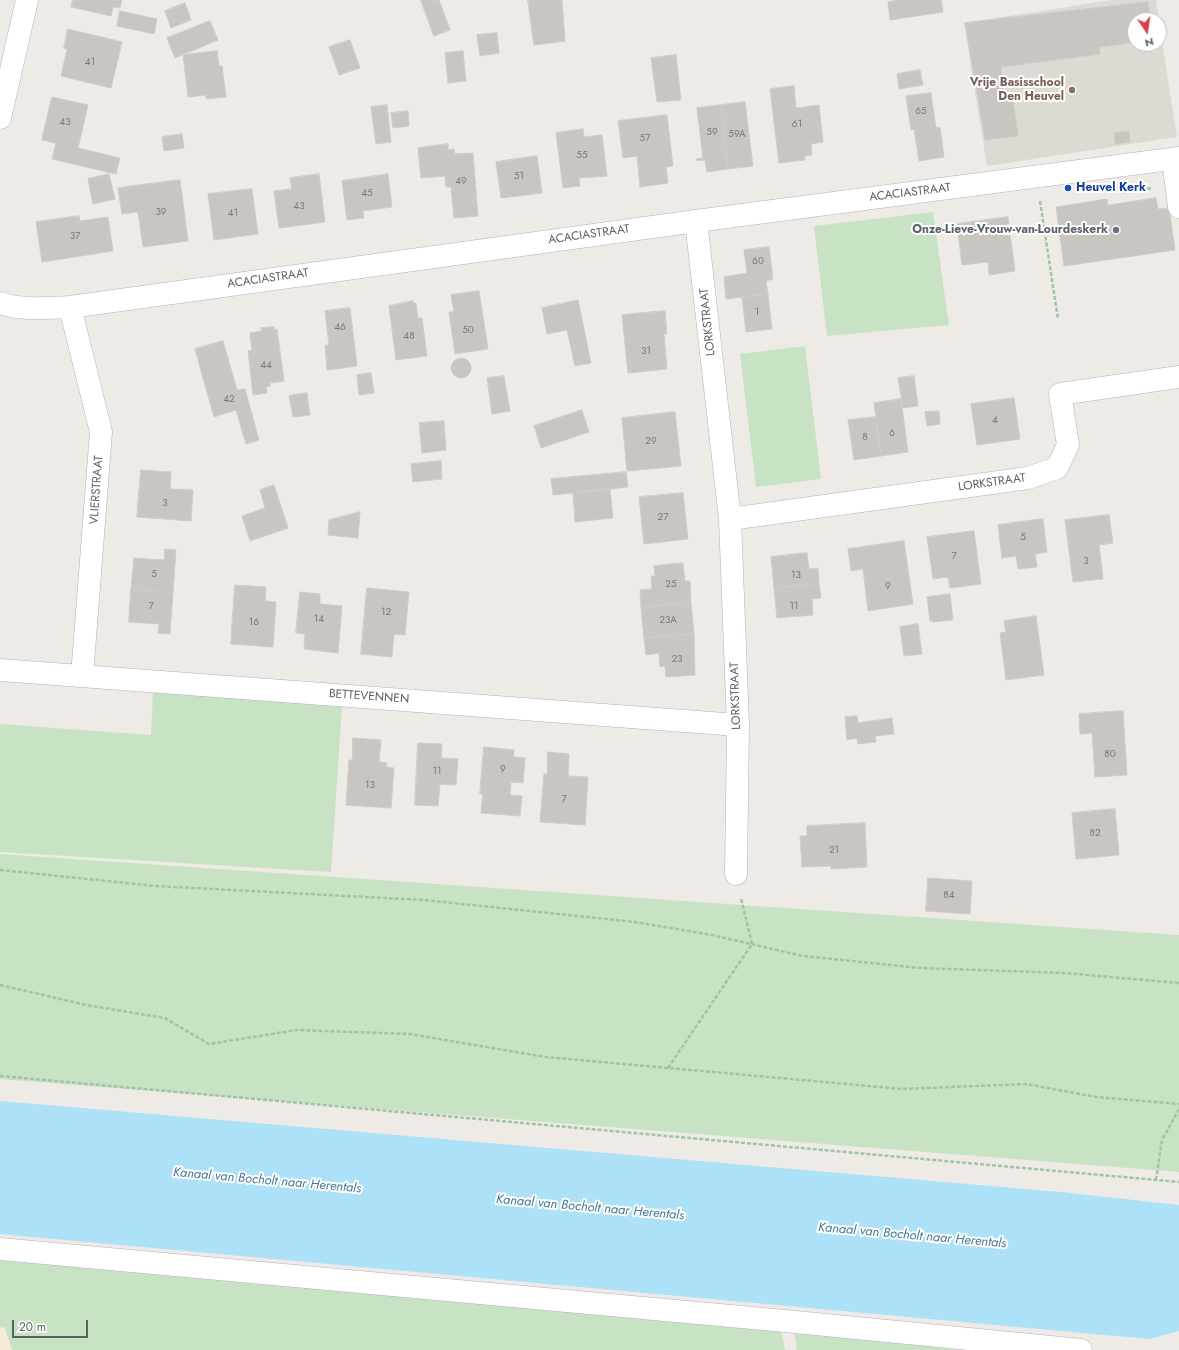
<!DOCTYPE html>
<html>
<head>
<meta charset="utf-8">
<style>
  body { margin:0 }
  #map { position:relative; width:1179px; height:1350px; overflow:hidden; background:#eeeae5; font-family:Jost,sans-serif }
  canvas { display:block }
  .north { position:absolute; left:1127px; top:12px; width:40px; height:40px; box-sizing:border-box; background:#fff; border:1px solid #bec0c1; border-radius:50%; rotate:167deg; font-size:11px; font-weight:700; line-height:16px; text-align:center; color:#5d6164 }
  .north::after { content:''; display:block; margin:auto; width:14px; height:18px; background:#d8404a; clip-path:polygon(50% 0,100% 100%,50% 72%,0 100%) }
  .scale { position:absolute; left:12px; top:1320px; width:76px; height:18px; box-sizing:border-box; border:2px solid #5d6164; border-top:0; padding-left:5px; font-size:12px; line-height:14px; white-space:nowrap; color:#5d6164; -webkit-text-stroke:3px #fff; paint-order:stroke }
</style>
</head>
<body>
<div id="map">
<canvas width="1179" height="1350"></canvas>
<div class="north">N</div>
<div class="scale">20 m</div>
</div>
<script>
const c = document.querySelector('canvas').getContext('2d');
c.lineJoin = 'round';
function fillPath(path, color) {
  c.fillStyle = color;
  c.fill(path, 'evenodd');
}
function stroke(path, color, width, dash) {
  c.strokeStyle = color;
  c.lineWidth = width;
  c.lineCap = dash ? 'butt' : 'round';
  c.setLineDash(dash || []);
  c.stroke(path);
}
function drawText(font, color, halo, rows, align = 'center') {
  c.font = font + ' Jost,sans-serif';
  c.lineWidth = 4;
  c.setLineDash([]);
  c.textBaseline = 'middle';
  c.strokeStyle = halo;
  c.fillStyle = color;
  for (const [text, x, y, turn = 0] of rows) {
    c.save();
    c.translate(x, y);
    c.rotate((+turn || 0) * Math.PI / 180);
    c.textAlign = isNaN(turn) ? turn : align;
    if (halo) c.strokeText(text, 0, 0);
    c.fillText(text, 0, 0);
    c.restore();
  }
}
const education = new Path2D(`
  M1112,0H1156L1159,20H1135V44H1159V22L1177,137L987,166L964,23Z`);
const green = new Path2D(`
  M933,212L949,325L827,336L814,226Z
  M805,346L821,479L756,487L740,354Z
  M153,691L342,706L331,872L0,852V724L151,735Z
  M0,854L1179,935V1172L0,1079Z
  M0,1258L781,1329L785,1350H12L4,1327L0,1328Z
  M794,1331L994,1350H797Z`);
const sand = new Path2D(`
  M4,1327L12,1350H0V1328Z`);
const water = new Path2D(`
  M0,1101L1061,1192L1179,1205V1331L1149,1339L0,1234Z`);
const building = new Path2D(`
  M73,0H122L120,8L113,7L111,16L71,7Z
  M421,0H439L450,30L434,36Z
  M528,0H562L565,41L534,45Z
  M899,0H941L943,12L890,20L888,2Z
  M1148,2L1150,20H1135V36H1129L1130,43L1099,47L1100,54L1001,67L1004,94L1012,93L1018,136L985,140L965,23Z
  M185,3L191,20L171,28L165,11Z
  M120,11L157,19L154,34L117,26Z
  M210,21L218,40L175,58L167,38Z
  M68,29L122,42L111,88L61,76L67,49L64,48Z
  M497,33L499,53L480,56L477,35Z
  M350,40L360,68L339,75L329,47Z
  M217,51L219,66H222L226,97L206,99V95L188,97L183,55Z
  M463,51L466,81L448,83L445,53Z
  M676,55L681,100L657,102L651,58Z
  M920,70L923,85L899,89L897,74Z
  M794,86L796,108L819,105L823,142L811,144L812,155L804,156L805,160L779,163L770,89Z
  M931,93L936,128L940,127L944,157L919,161L914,129L911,130L906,96Z
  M52,97L88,105L78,148L120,158L116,174L52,159L56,143L42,140Z
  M745,102L753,166L728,169L721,105Z
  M387,105L391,142L376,144L371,107Z
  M721,105L728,169L707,172L705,160L697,161L696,159L703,158L697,108Z
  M408,111L409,126L393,128L391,113Z
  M667,115L673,166L666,167L668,183L640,187L637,156L623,158L618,121Z
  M583,129L584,137L602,135L607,176L579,178L580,186L563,188L556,133Z
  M1129,131L1130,142L1115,144L1114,133Z
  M182,134L184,148L164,151L162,137Z
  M448,144V150L454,149L455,154L473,153L478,216L454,218L451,187H446L445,176L421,178L418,148Z
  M537,156L542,193L501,198L496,162Z
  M109,174L115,199L93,204L88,179Z
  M319,174L325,222L279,228L274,191L292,189L290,178Z
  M388,174L392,207L363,211L364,218L347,220L342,181Z
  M180,180L188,241L143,247L138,212L122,214L118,188Z
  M252,189L258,234L214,240L208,194Z
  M1156,198L1158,209L1169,208L1175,250L1064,266L1056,207L1107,199L1108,205Z
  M79,216L80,221L108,217L113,251L42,262L36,222Z
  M1008,217L1015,271L989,275L988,262L962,265L957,224Z
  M769,247L773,279L766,281L768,294L726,299L724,277L747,273L744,250Z
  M479,291L488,349L455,354L449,312H454L451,295Z
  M768,294L772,329L746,332L742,297Z
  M578,300L591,363L575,366L567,330L547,334L542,308Z
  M413,301V303H416L418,318H422L427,356L396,360L389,306Z
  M350,308L357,366L327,370L325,345H329L325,311Z
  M665,311L667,334H664L667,369L628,373L622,315Z
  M274,327V330L277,329L284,381L270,383V386L266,387L267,393L253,395L248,351L252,350L250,333L262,331L261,328Z
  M223,341L237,390L245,389L259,440L246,444L236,410L214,417L195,349Z
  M451 368a10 10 0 1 1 20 0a10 10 0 1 1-20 0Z
  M371,373L374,393L359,395L357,375Z
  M504,376L510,411L492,414L487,378Z
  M914,376L918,406L903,408L898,378Z
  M307,393L310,415L293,417L289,396Z
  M1014,398L1020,439L977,445L971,404Z
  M901,399L908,452L881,456L874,403Z
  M582,410L589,432L541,448L534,426Z
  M939,411L940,424L927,426L925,412Z
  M675,412L681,466L627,471L622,418Z
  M876,417L881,456L854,460L848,420Z
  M444,421L446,450L422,453L419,423Z
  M441,461L442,479L413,482L411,464Z
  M141,470L171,472L170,489L193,490L191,521L137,517Z
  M626,472L628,487L553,495L551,479Z
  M274,485L288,528L250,541L242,516L265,508L260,490Z
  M610,489L613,518L575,522L573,493Z
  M683,493L688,539L644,544L639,497Z
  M360,512L358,538L328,535L329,520Z
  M1109,515L1113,543L1099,545L1103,579L1073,582L1065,520Z
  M1043,519L1047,552L1035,554L1037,567L1018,569L1016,556L1002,558L998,525Z
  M974,531L981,584L950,588L948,577L933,579L927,537Z
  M904,541L913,604L868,611L863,569L851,571L848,549Z
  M165,549L176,550L173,593L131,589L134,558L164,560Z
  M807,553L809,569L818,568L819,584L774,588L771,557Z
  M683,563L685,581H690L691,603L641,607L640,590L652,589L651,576H655L654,566Z
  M819,584L821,598L812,599L813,615L777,618L774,588Z
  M235,585L266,587L265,601L276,602L273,647L231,644Z
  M367,588L409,592L405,635L394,634L392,657L361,654Z
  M131,589L173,593L170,634L158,633L159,624L129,622Z
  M300,592L320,594V604L342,606L338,653L304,649L305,634L296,633Z
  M950,594L953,620L932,622V620L930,621L927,597Z
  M691,603L694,634L644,638L641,607Z
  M1036,616L1044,675L1006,680L1000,633L1006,632L1004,621Z
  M918,624L922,654L904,656L900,627Z
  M694,634L695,675L666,677L665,666L660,667L659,653L646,655L644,638Z
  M1123,711L1127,775L1095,777L1092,733L1080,734L1079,714Z
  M857,716L858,723L892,718L894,734L875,736L876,742L858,744L857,738L847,740L845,717Z
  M353,738L381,740L379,762L387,763L386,767L394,768L391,808L346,805L349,760H352Z
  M418,743L442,744L441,758L458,759L456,785L440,784L438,806L415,805Z
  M484,747L514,750L513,757L525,758L523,783L511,782L510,795L522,796L520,816L481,813L483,794H480Z
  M548,752L569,754L568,776L588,777L585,825L540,822L544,774H547Z
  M1115,809L1119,855L1076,859L1072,813Z
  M865,823L867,867L831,869V866L802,867L800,836H807V826Z
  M928,878L972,881L970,914L926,911Z`);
const path = new Path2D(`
  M1123,192L1152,188
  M1040,201L1058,319
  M0,870L155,886L424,900L635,922L712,935L803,956L920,968L1065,973L1179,983
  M0,985L86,1005L165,1018L209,1044L297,1030L410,1034L546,1057L668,1068L902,1089L1026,1084L1096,1097L1179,1104
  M668,1068L752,944L741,898
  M0,1076L1179,1182
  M1156,1180L1162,1140L1179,1109`);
const minor = new Path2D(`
  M0,118L27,0
  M1173,159L1179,207
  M696,221L730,519L738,725L736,874
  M0,303C23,311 46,308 70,307L696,221L1179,158
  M70,307L101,432L82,676
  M730,519L1028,478L1057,468L1068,445L1060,394L1179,377
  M0,670L738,725
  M0,1249L785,1321L1081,1350`);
const markers = [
  [1072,90,4,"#8d6e63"],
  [1068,188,4,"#1a4fb4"],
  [1116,230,4,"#6b7280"]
];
const numberNames = [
  ["41",90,63],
  ["65",921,112],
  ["43",65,123],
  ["61",797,125],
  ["59",712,133],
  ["59A",737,135],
  ["57",645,139],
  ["55",582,156],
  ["51",519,177],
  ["49",461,182],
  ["45",367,194],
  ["43",299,207],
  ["39",161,213],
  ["41",233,214],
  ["37",75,237],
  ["60",758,262],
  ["1",757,313],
  ["46",340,328],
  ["50",468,331],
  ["48",409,337],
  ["31",646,352],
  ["44",266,366],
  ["42",229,400],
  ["4",995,421],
  ["6",892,434],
  ["8",865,438],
  ["29",651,442],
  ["3",165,504],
  ["27",663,518],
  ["5",1023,538],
  ["7",954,557],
  ["3",1086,562],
  ["5",154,575],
  ["13",796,576],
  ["25",671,585],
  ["9",888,587],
  ["7",151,607],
  ["11",794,607],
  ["12",386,613],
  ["14",319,620],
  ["23A",668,621],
  ["16",254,623],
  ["23",677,660],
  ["80",1110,755],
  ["9",503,770],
  ["11",437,772],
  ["13",370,786],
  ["7",564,800],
  ["82",1095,834],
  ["21",834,851],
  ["84",949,896]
];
const educationNames = [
  ["Vrije Basisschool",1064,83],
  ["Den Heuvel",1064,97]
];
const transitNames = [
  ["Heuvel Kerk",1076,188]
];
const streetNames = [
  ["ACACIASTRAAT",910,193,-7],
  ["ACACIASTRAAT",589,235,-8],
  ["ACACIASTRAAT",268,279,-8],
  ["LORKSTRAAT",708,322,-96],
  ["LORKSTRAAT",992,483,-8],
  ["VLIERSTRAAT",97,490,-86],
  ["LORKSTRAAT",736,696,-92],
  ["BETTEVENNEN",369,697,4]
];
const worshipNames = [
  ["Onze-Lieve-Vrouw-van-Lourdeskerk",1108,230]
];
const waterNames = [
  ["Kanaal van Bocholt naar Herentals",267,1181,5],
  ["Kanaal van Bocholt naar Herentals",590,1208,5],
  ["Kanaal van Bocholt naar Herentals",912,1236,5]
];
fillPath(education, '#dddad3');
fillPath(green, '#c8e3c4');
fillPath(sand, '#f7ebd7');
fillPath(water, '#ace1f7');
fillPath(building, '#c9c5c1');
stroke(building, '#d2cbc4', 1);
stroke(minor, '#b0b3b6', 23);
stroke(path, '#9fc5a4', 2.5, [4, 2]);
stroke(minor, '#fff', 22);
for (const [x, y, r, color] of markers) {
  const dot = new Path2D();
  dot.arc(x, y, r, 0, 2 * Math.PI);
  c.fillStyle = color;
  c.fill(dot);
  stroke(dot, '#fff', 1.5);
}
drawText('10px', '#787a7b', null, numberNames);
drawText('bold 12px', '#785e54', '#fff', educationNames, 'right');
drawText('bold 12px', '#164399', '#fff', transitNames, 'left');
drawText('12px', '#5d6164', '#fff', streetNames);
drawText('bold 12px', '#5b616d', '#fff', worshipNames, 'right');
drawText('italic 13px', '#447897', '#fff', waterNames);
</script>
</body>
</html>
